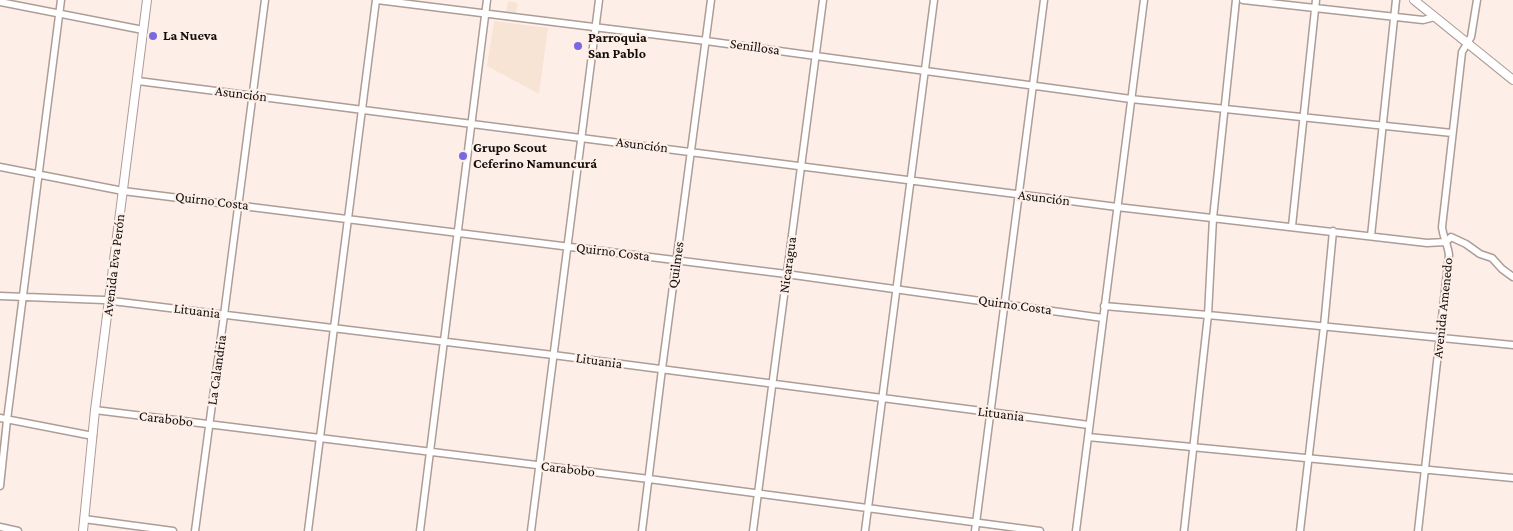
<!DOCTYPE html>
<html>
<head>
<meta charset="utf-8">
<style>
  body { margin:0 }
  canvas { display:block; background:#fdefe8 }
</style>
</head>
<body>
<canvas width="1513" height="531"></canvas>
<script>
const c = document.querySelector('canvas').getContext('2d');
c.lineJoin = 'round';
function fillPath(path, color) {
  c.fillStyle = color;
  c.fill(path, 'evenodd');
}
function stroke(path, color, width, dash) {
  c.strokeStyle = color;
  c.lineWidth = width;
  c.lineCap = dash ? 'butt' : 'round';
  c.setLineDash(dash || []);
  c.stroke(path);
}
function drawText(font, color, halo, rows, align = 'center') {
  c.font = font + ' "Crimson Pro",serif';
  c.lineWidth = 4.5;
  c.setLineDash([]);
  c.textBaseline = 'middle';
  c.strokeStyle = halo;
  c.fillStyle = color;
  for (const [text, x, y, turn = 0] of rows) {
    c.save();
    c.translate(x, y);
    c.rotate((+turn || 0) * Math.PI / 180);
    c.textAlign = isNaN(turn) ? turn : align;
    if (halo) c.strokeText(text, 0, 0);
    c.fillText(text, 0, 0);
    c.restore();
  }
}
const education = new Path2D(`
  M508,1L518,3L516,12H506Z
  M494,21L548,28L539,94L487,66Z`);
const minor = new Path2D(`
  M377,0L706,41L1131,99L1452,133
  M1243,0L1423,20L1435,17
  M0,2L143,30
  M138,81L1117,207L1427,243L1446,242L1451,237L1466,244L1480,254L1492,258L1502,269L1513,277
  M0,167L123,191L786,274L1103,318
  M1292,226L1316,0
  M1371,236L1396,0
  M0,296L104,300L553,355L1089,425
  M1104,306L1208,315L1513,345
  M95,410L649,479L1040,531
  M0,418L93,436
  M1088,437L1513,478
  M0,486L7,420L61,0
  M84,519L173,531
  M0,527L18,531
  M195,531L224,315L265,0
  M308,531L376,0
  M420,531L487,0
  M531,531L599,0
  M642,531L662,369L711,0
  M753,531L823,0
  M865,531L934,0
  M975,531L1044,0
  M1076,531L1144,0
  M1184,531L1208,315L1213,218L1236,0
  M1300,531L1324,326L1333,231
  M1418,531L1449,255C1448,245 1443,237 1442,227L1462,52L1471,37L1477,0`);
const major = new Path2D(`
  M1414,0L1513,80
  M83,531L95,410L147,0`);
const markers = [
  [153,36,5,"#7a67e2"],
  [578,46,5,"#7a67e2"],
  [463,156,5,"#7a67e2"]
];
const poiNames = [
  ["La Nueva",163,36],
  ["Parroquia",588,38],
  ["San Pablo",588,54],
  ["Grupo Scout",473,148],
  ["Ceferino Namuncurá",473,164]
];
const streetNames = [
  ["Senillosa",755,47,8],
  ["Asunción",241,94,7],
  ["Asunción",642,145,7],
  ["Asunción",1044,198,7],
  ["Quirno Costa",212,201,7],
  ["Quirno Costa",613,252,7],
  ["Avenida Eva Perón",114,265,-83],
  ["Quilmes",676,265,-82],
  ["Nicaragua",788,265,-82],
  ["Quirno Costa",1015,305,8],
  ["Avenida Amenedo",1443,308,-84],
  ["Lituania",197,311,7],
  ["Lituania",599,361,8],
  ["La Calandria",217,370,-82],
  ["Lituania",1001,414,7],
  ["Carabobo",166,419,7],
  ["Carabobo",568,469,7]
];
fillPath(education, '#f7e4d4');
stroke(minor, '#ad9d96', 9);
stroke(major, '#ad9d96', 10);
stroke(minor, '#fff', 6);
stroke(major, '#fff', 8);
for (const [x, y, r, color] of markers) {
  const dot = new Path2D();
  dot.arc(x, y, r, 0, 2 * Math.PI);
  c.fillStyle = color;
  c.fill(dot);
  stroke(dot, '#fdefe8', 2);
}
drawText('bold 14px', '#120d0a', '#fdefe8', poiNames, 'left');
drawText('14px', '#120d0a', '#fdefe8', streetNames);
</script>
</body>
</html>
